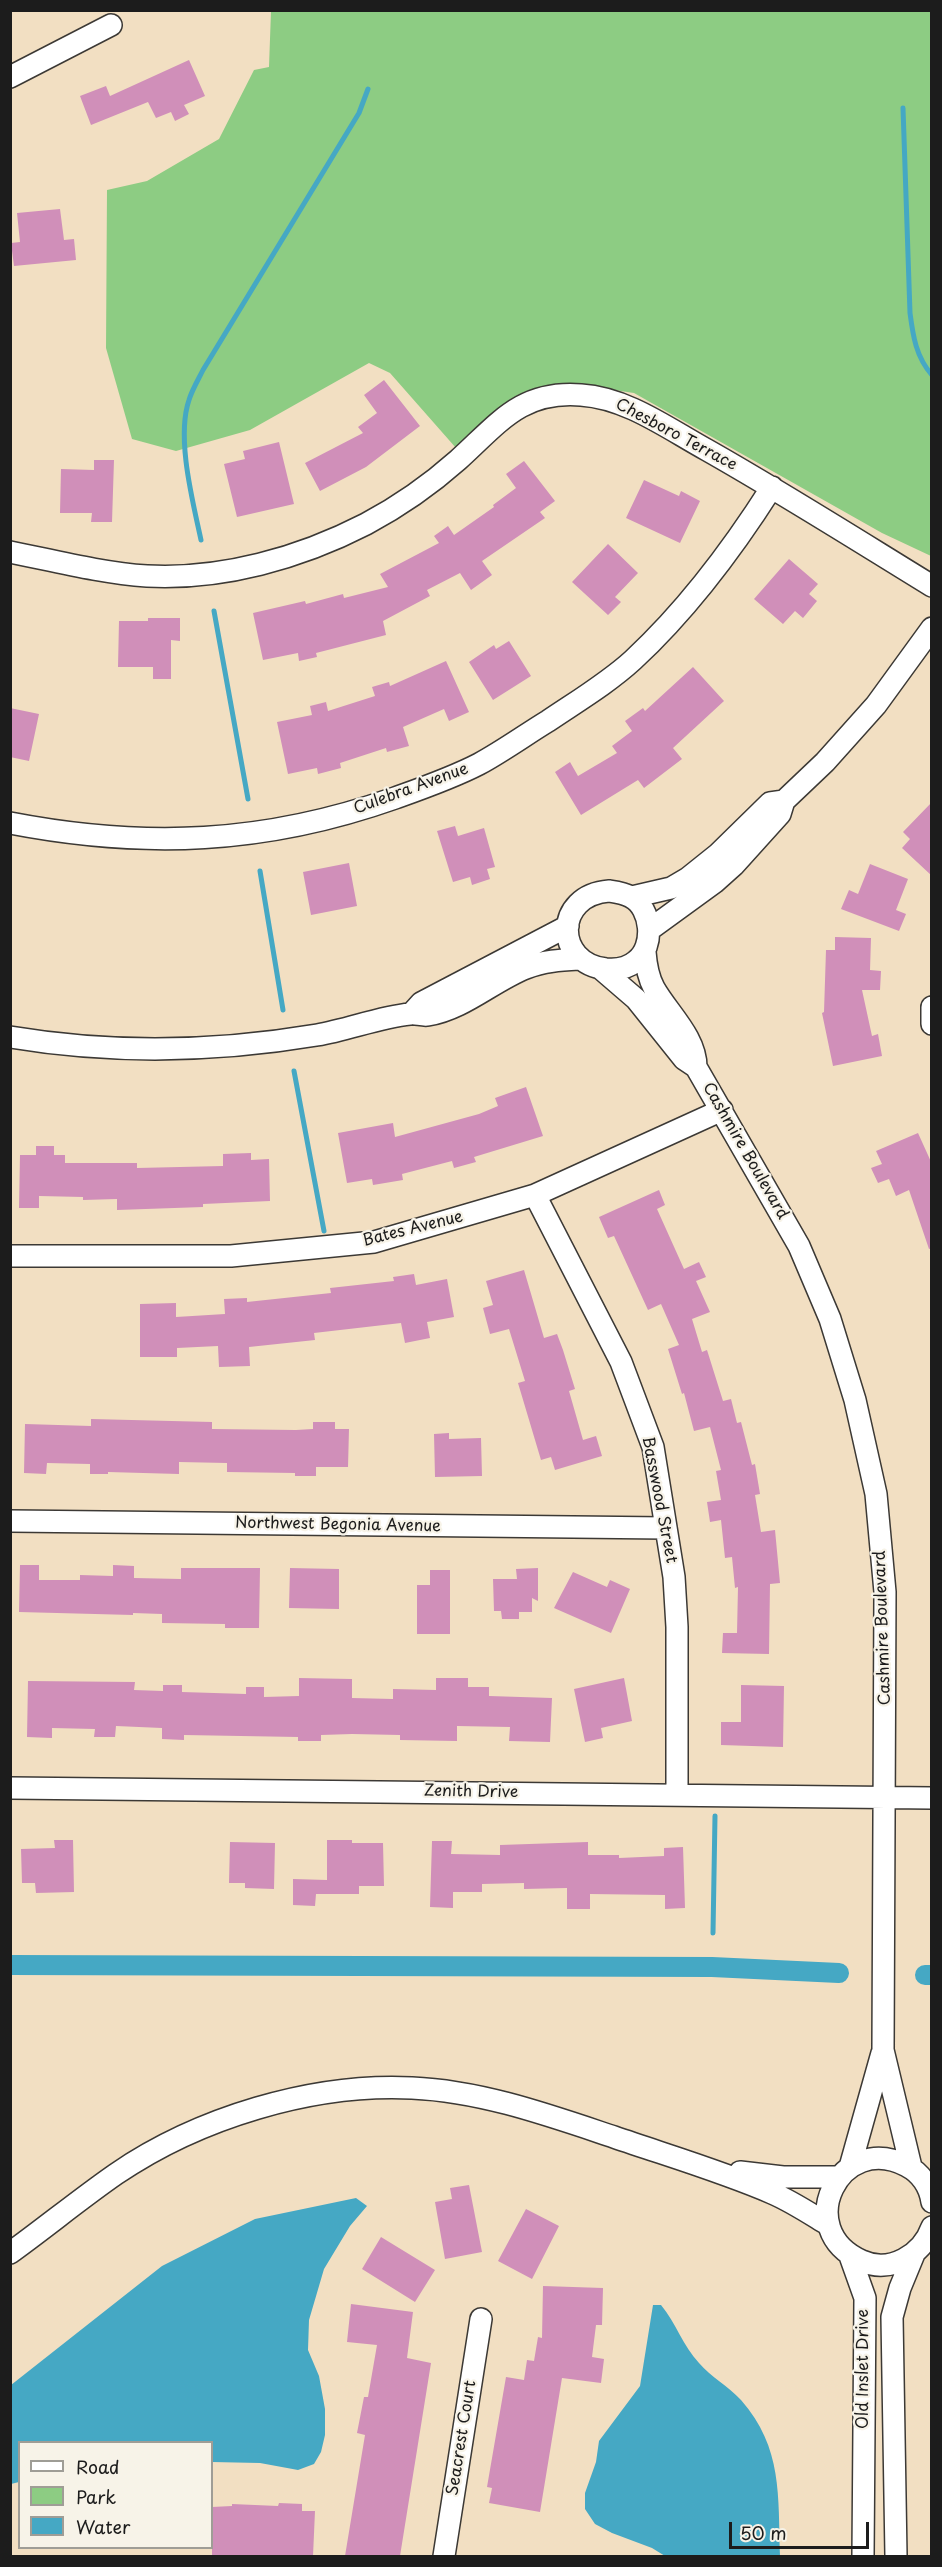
<!DOCTYPE html>
<html>
<head>
<meta charset="utf-8">
<style>
  body { margin:0 }
  #map { position:relative; width:942px; height:2567px; overflow:hidden; background:#f2dfc2; font-family:"Playpen Sans",sans-serif }
  canvas { display:block }
  .frame { position:absolute; inset:0; border:12px solid #1c1c1c; pointer-events:none }
  .legend { position:absolute; left:18px; top:2441px; width:195px; height:108px; box-sizing:border-box; background:#f7f3e8; border:2px solid #9f9d96; margin:0; padding:8px 10px; list-style:none; font-size:18px; color:#1c1c1c }
  .legend li { display:flex; align-items:center; gap:12px; height:30px }
  .legend b { width:30px; border:2px solid #9f9d96 }
  .scale { position:absolute; left:729px; top:2522px; width:140px; height:27px; box-sizing:border-box; border:3px solid #1c1c1c; border-top:0; padding-left:8px; font-size:18px; line-height:21px; white-space:nowrap; color:#1c1c1c; -webkit-text-stroke:4px #f7f3e8; paint-order:stroke }
</style>
</head>
<body>
<div id="map">
<canvas width="942" height="2567"></canvas>
<div class="frame"></div>
<ul class="legend">
<li><b style="height:8px;background:#fff"></b>Road</li>
<li><b style="height:16px;background:#8dcc83"></b>Park</li>
<li><b style="height:16px;background:#45a8c4"></b>Water</li>
</ul>
<div class="scale">50 m</div>
</div>
<script>
const c = document.querySelector('canvas').getContext('2d');
c.lineJoin = 'round';
function fillPath(path, color) {
  c.fillStyle = color;
  c.fill(path, 'evenodd');
}
function stroke(path, color, width, dash) {
  c.strokeStyle = color;
  c.lineWidth = width;
  c.lineCap = dash ? 'butt' : 'round';
  c.setLineDash(dash || []);
  c.stroke(path);
}
function drawText(font, color, halo, rows, align = 'center') {
  c.font = font + ' "Playpen Sans",sans-serif';
  c.lineWidth = 4.5;
  c.setLineDash([]);
  c.textBaseline = 'middle';
  c.strokeStyle = halo;
  c.fillStyle = color;
  for (const [text, x, y, turn = 0] of rows) {
    c.save();
    c.translate(x, y);
    c.rotate((+turn || 0) * Math.PI / 180);
    c.textAlign = isNaN(turn) ? turn : align;
    if (halo) c.strokeText(text, 0, 0);
    c.fillText(text, 0, 0);
    c.restore();
  }
}
const green = new Path2D(`
  M271,11H931V556L882,533L634,393C616,391 598,385 579,384C524,381 492,411 456,448L390,373L369,363L250,430L176,451L132,439L106,348L107,190L147,181L219,139L254,70L269,67Z`);
const water = new Path2D(`
  M356,2198L367,2206L350,2226L324,2269L309,2320L308,2350L319,2376L325,2409V2435L321,2452L314,2464L298,2470L260,2463L212,2462V2442H20L19,2482L11,2484V2385L162,2266L255,2219Z
  M653,2305H661C676,2323 683,2346 699,2363C711,2377 728,2386 741,2400C783,2448 778,2496 780,2556H665L652,2548L612,2533L595,2524L585,2509V2493L596,2462L599,2441L640,2386Z`);
const stream = new Path2D(`
  M903,108L910,313C913,336 916,357 932,375
  M201,540C193,502 176,438 189,400C192,390 198,380 203,370L359,113L368,89
  M214,611L248,799
  M260,871L283,1010
  M294,1071L324,1231
  M713,1933L715,1816`);
const canal = new Path2D(`
  M10,1965L712,1967L839,1973
  M925,1975H932`);
const building = new Path2D(`
  M189,60L205,96L184,105L189,114L175,121L171,112L156,118L148,102L91,125L80,96L106,86L110,96Z
  M60,209L64,240L74,239L76,260L14,266L11,243L20,242L17,213Z
  M384,380L420,426L366,467L320,491L305,463L363,433L358,427L377,413L364,395Z
  M279,442L294,504L237,517L224,464L245,459L243,451Z
  M94,460H114L112,522H91L92,513H60L61,469L94,470Z
  M524,461L555,501L540,512L545,518L482,561L492,575L471,590L460,573L427,590L430,596L383,621L386,635L316,653L317,657L299,661L298,653L263,660L253,613L305,601L306,604L343,594L344,598L388,587L380,574L439,543L434,536L448,526L454,535L494,507L493,505L516,488L506,474Z
  M644,480L679,496L681,491L700,501L680,543L626,518Z
  M608,544L638,573L615,597L621,602L608,615L572,582Z
  M789,559L818,584L809,594L817,601L803,618L795,611L783,624L754,599Z
  M148,618H180V641L171,640V679H153V667H118L119,621H148Z
  M509,641L531,676L493,700L469,662L494,645L496,649Z
  M446,661L469,712L449,721L444,709L403,727L409,746L387,752L386,748L340,763L341,768L318,774L317,768L288,774L277,722L312,715L310,706L326,702L328,711L375,696L372,687L389,682L390,686Z
  M693,667L724,701L673,748L682,759L644,788L638,780L581,815L555,772L570,762L578,776L617,753L612,746L632,731L625,721L643,708L645,711Z
  M10,708L39,714L29,761L10,757Z
  M932,802V876L902,848L910,839L903,832Z
  M455,826L458,836L484,828L495,867L487,869L490,879L472,885L470,877L453,882L437,831Z
  M349,863L357,906L311,915L303,872Z
  M870,864L908,879L896,910L906,914L899,931L841,909L849,890L858,894Z
  M835,937L871,938L870,970L881,971L880,990H862L872,1036L878,1034L882,1056L833,1066L822,1013L824,1012L826,950H835Z
  M526,1087L543,1136L474,1157L476,1162L454,1168L452,1161L402,1174L403,1180L373,1185L372,1179L347,1183L338,1133L393,1123L395,1137L479,1114L498,1106L495,1098Z
  M918,1133L932,1164V1248L929,1249L909,1190L896,1196L889,1179L878,1183L871,1168L882,1164L876,1151Z
  M36,1146H54V1155H65V1163H137V1168L223,1166V1154L251,1153V1160L269,1159L270,1201L203,1204V1207L117,1210V1199L83,1200V1197L39,1196V1208H19L20,1155H36Z
  M659,1190L665,1205L657,1209L684,1269L699,1262L706,1277L696,1281L710,1312L692,1319L702,1352L707,1350L723,1401L731,1399L737,1423L741,1422L752,1465L755,1464L760,1494L755,1495L761,1532L775,1530L780,1583L770,1584L769,1654L722,1653L723,1633H737L738,1587L735,1588L732,1557L725,1558L721,1520L710,1522L707,1502L721,1500L716,1471L721,1470L710,1427L694,1431L684,1393L682,1394L668,1349L679,1345L661,1304L648,1310L614,1236L608,1238L599,1217Z
  M524,1270L544,1338L557,1334L563,1350L575,1389L569,1391L583,1440L596,1436L602,1456L555,1470L551,1457L541,1460L518,1383L525,1381L509,1329L490,1334L483,1308L493,1305L486,1281Z
  M414,1274L416,1285L447,1279L454,1317L427,1322L430,1338L405,1343L401,1323L314,1333L315,1340L249,1347L250,1366L219,1367L218,1346L177,1348V1357H140V1304L176,1303V1317L225,1314L224,1299L247,1298V1302L331,1293L330,1288L394,1281L393,1277Z
  M91,1419L212,1422V1429L296,1430L313,1429V1422H335V1429H349L348,1467H316V1476H295V1473L227,1472V1463L179,1462V1474L108,1472V1474H90V1464L47,1463L46,1474L24,1473L25,1424L91,1426Z
  M449,1433V1439L481,1438L482,1476L435,1477L434,1434Z
  M20,1565H39V1580H80V1575L113,1576V1565L134,1566V1578L181,1579V1568H260L259,1628H225V1624L162,1623V1614L133,1613V1615L19,1612Z
  M290,1568L339,1569V1609L289,1608Z
  M538,1568V1601L532,1598V1612H519V1619H502L501,1611H494L493,1579H517L516,1569Z
  M430,1570H450V1634H417V1585H430Z
  M573,1572L607,1587L610,1580L630,1589L611,1633L554,1608Z
  M299,1678L352,1679V1698L393,1699V1689L436,1690V1678H468V1687H489V1696L552,1698L550,1742L509,1741L510,1727L457,1726V1741L400,1740V1735L352,1734L321,1735V1741H298V1737L184,1735V1740L162,1739V1728L116,1726L115,1737H94L95,1729L52,1728V1738L27,1737L28,1681L135,1682L134,1690L163,1691V1685H182V1692L246,1694V1687H264V1697L299,1696Z
  M624,1678L632,1721L601,1728L603,1738L585,1742L574,1689Z
  M741,1685L784,1686L783,1747L721,1745V1722H741Z
  M54,1840H73L74,1892L36,1893L35,1883H22L21,1849L55,1848Z
  M327,1840H352V1843H383L384,1886H359V1894H316L315,1906L293,1905V1879L327,1880Z
  M432,1841H452L451,1854L500,1855V1845L588,1842V1855H619V1858L664,1856V1848L683,1847L685,1908L665,1909V1895L590,1894V1909H567V1888L524,1889V1883L482,1884V1892H453V1908L430,1907Z
  M230,1842L275,1843L274,1889L245,1888V1883H229Z
  M469,2185L482,2252L445,2259L435,2202L452,2199L450,2188Z
  M526,2209L559,2226L532,2279L498,2261Z
  M381,2237L435,2270L415,2302L362,2269Z
  M543,2286L603,2288L602,2325H596L592,2357L604,2359L601,2383L562,2378L540,2512L489,2503L492,2488L487,2487L506,2377L524,2380L527,2360L534,2361L538,2337L542,2338Z
  M351,2304L413,2312L407,2358L431,2363L400,2556H345L365,2435L357,2433L364,2397H368L377,2345L347,2342Z
  M279,2503L302,2504V2511H315L313,2556H212V2507L232,2506V2504L278,2506Z`);
const minor = new Path2D(`
  M10,77L111,25
  M10,552C55,561 102,573 147,576C222,580 300,558 366,524C398,507 431,484 458,460C498,424 521,390 581,395C627,398 667,428 707,450C783,493 857,540 932,586
  M10,823C145,849 265,844 395,798C423,788 452,778 479,764C503,751 525,735 548,721C576,702 608,683 633,660C688,609 732,550 772,487
  M609,891C616,892 624,893 631,897C652,908 655,947 636,961C628,968 617,970 606,969C554,963 554,895 609,891Z
  M632,897L671,888L688,878L718,854L770,803L784,801
  M649,930L715,882L734,865L780,814L784,801L825,762L876,705L932,628
  M645,952C646,965 648,977 654,988C668,1013 696,1037 696,1067L799,1246L830,1319L855,1400L876,1494L885,1592L883,2050L911,2167
  M600,968L636,999L684,1059L696,1067
  M932,1007V1024
  M411,1014L421,1003L568,926
  M10,1037C112,1054 216,1052 317,1035C348,1030 379,1017 410,1014C416,1013 422,1016 428,1015C464,1009 493,981 526,968C543,961 561,960 579,959
  M535,1195L621,1362L653,1447L674,1577L677,1627V1794
  M10,1256H231L374,1242L535,1195L722,1110
  M10,1521L666,1528
  M10,1788L932,1798
  M850,2167L882,2053
  M740,2172L783,2177H839
  M932,2202C930,2187 921,2173 907,2166C840,2130 791,2230 862,2261C890,2274 922,2255 932,2227
  M10,2253C46,2227 80,2199 116,2174C198,2118 312,2083 412,2088C481,2091 548,2115 614,2137C666,2155 721,2171 772,2193C791,2201 809,2213 827,2224
  M850,2256L865,2298L863,2556
  M444,2556L481,2319
  M896,2556L892,2317L900,2288L914,2254`);
const streetNames = [
  ["Chesboro Terrace",676,435,28],
  ["Culebra Avenue",411,789,-20],
  ["Cashmire Boulevard",745,1151,60],
  ["Bates Avenue",413,1229,-14],
  ["Basswood Street",659,1500,79],
  ["Northwest Begonia Avenue",338,1525,1],
  ["Cashmire Boulevard",883,1628,-92],
  ["Zenith Drive",471,1792,1],
  ["Old Inslet Drive",864,2369,-90],
  ["Seacrest Court",462,2438,-81]
];
fillPath(green, '#8dcc83');
fillPath(water, '#45a8c4');
stroke(stream, '#45a8c4', 5);
stroke(canal, '#45a8c4', 20);
fillPath(building, '#d08fb9');
stroke(minor, '#3c3935', 24);
stroke(minor, '#fff', 21);
drawText('16px', '#1c1c1c', '#f7f3e8', streetNames);
</script>
</body>
</html>
